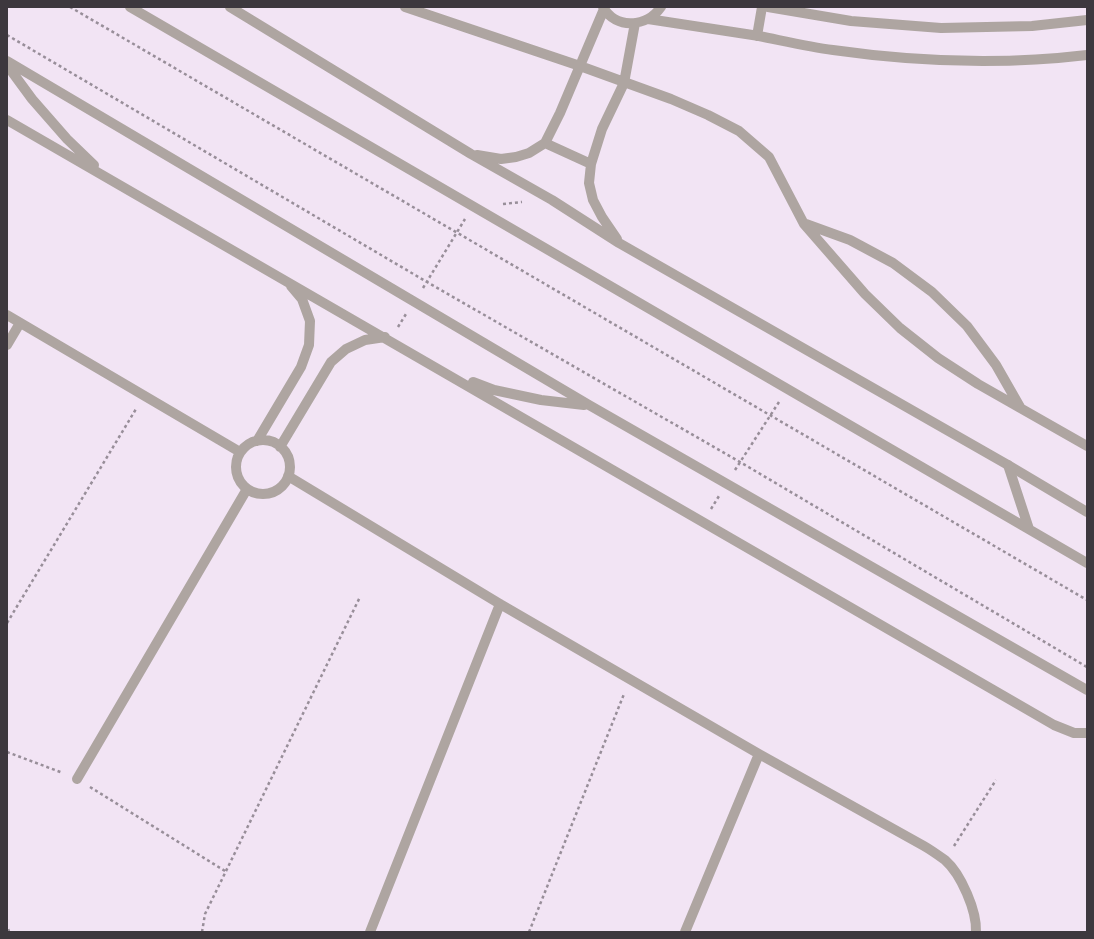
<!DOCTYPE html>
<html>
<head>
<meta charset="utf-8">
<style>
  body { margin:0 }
  #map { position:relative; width:1094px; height:939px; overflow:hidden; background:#f2e4f4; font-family:Literata,serif }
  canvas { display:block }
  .frame { position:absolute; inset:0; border:8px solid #3d383e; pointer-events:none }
</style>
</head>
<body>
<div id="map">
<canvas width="1094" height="939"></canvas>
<div class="frame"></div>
</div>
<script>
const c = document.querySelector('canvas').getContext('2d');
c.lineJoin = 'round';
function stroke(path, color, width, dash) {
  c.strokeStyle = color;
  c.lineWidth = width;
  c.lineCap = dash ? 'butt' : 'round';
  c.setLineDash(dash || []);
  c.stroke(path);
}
const path = new Path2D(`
  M70,7L1087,600
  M7,35L427,282L740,462L1087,667
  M503,204L522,202
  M423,288L465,219
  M398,327L406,314
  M735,470L779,402
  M711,509L719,496
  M7,623L136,409
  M7,752L63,773
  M90,787L225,871
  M954,846L996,780
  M7,931L10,930L12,932
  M202,932L205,914L360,597
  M529,932L624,694`);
const service = new Path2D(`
  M230,7L471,154L552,200L619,243L1008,465L1087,512
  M405,7L580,66L671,99L708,115L739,131L769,157L804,224L865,294L900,328L938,358L978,384L1087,446
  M603,7C616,30 647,27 661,7
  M768,7L851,21L941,28L1032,26L1087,20
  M648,19C685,25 722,30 759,36C784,41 809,47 833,50C917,62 1003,65 1087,55
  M757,36L762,7
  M545,143L591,164
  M477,155L501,159L516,157L529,153L545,143L560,113L604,9
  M806,224L850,240L893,263L932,292L967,326L996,365L1020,407
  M617,239L602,217L593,200L589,183L591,164L602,129L624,83L635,23`);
const minor = new Path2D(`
  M130,7L1087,563
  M7,61L589,405L1087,690
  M7,65L32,99L67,139L94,165
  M7,120L1054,725L1074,733H1087
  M7,315L240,452
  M7,345L20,323
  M473,382L494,390L541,400L584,405
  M236 467a27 27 0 1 1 54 0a27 27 0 1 1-54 0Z
  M257,441L301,367L309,345L310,321L302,299L291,286
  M280,447L331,362L346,349L365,340L385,337
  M1008,465L1029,529
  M288,476L500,604L759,754L924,846C931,850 938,855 945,860C961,874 977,911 976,932
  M77,779L247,489
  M370,932L500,604
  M685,932L759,754`);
stroke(path, '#988e99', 2.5, [3, 3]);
stroke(service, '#aea5a1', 10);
stroke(minor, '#aea5a1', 10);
</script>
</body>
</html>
